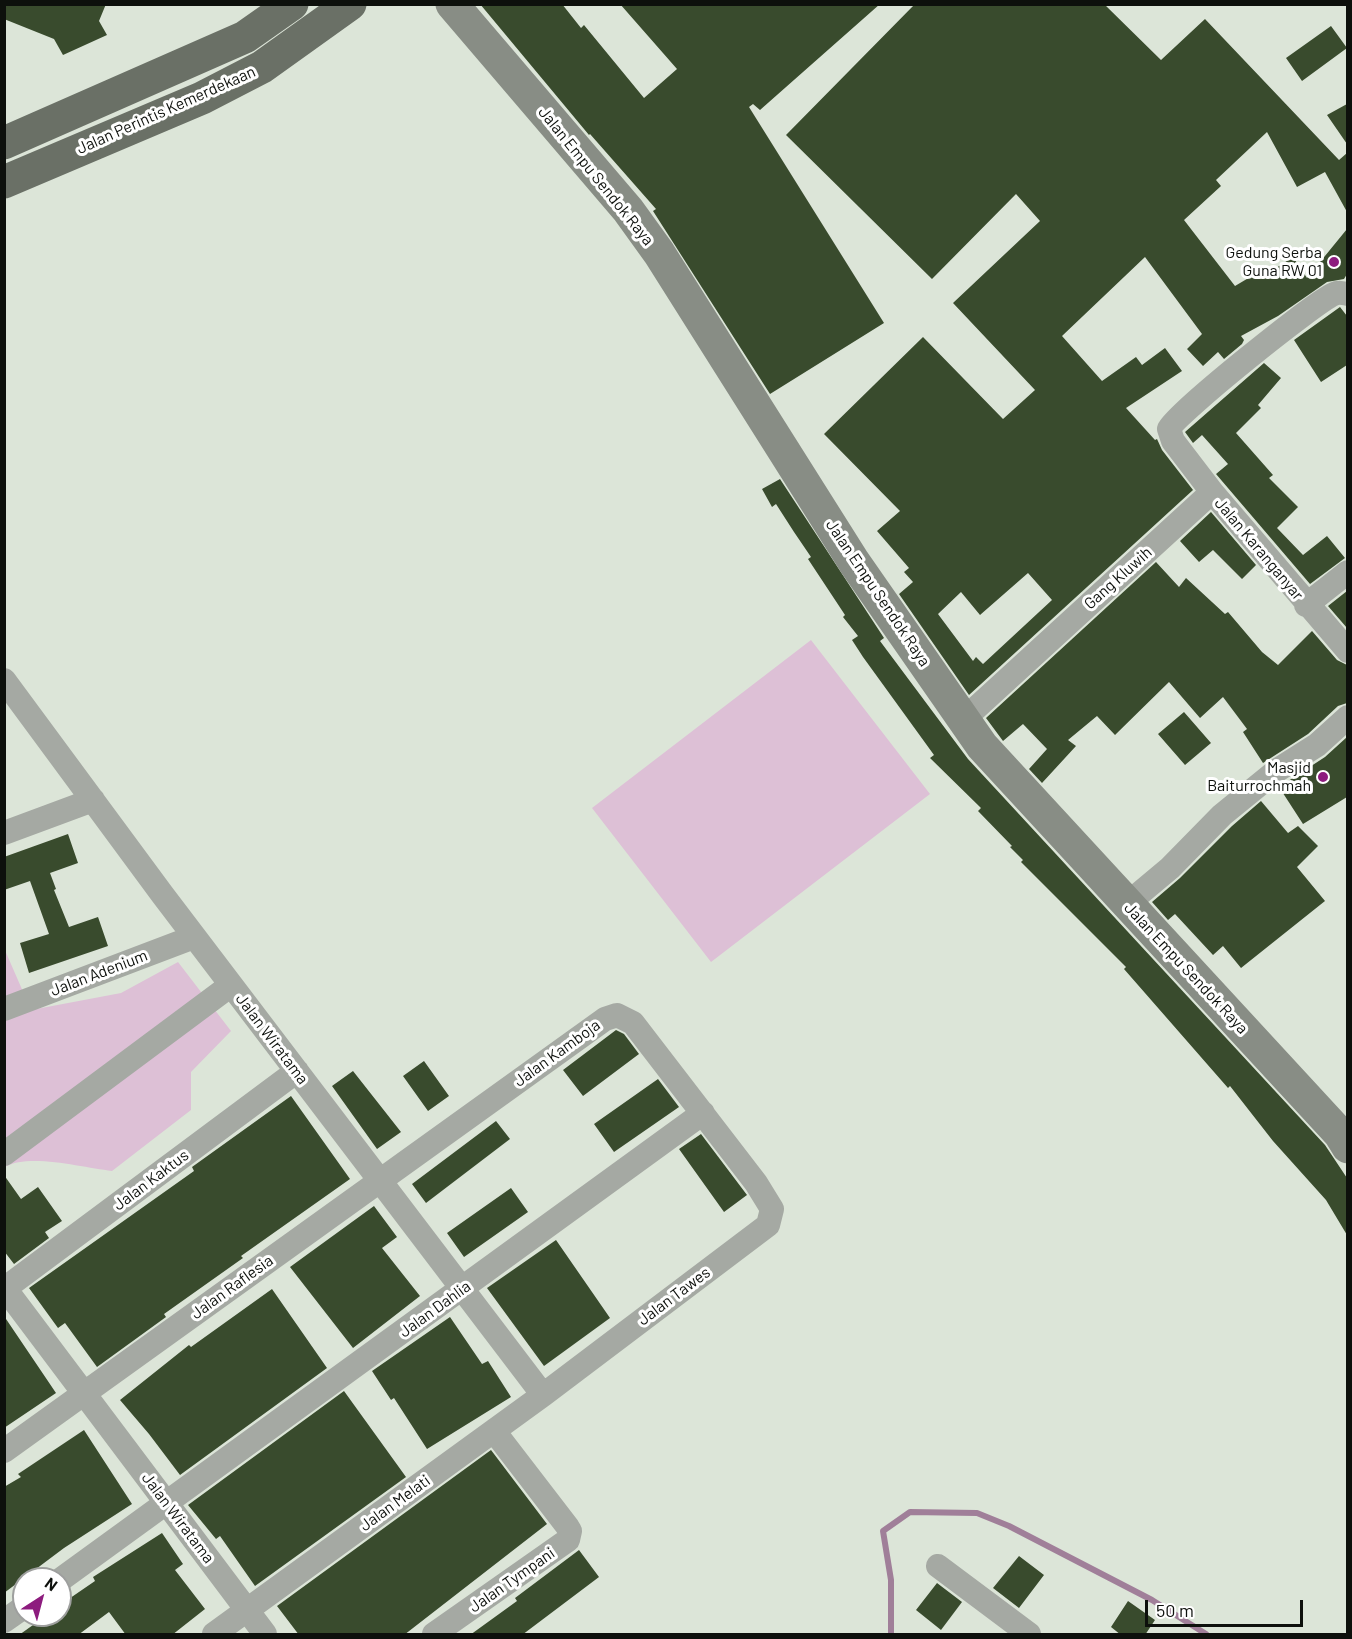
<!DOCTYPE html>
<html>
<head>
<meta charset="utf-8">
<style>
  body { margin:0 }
  #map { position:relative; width:1352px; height:1639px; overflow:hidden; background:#dce5d8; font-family:Barlow,sans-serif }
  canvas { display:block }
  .frame { position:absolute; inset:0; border:6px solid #0d100c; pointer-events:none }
  .north { position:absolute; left:12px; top:1567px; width:60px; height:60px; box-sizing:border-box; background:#fff; border:2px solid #9e9f9e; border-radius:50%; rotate:36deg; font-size:16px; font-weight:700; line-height:24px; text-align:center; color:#0d100c }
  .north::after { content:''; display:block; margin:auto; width:21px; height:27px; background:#8d1c7e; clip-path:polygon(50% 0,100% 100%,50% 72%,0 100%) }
  .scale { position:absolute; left:1145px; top:1600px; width:158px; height:27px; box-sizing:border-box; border:3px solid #0d100c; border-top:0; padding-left:8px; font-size:18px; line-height:21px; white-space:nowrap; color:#0d100c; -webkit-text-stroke:4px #fff; paint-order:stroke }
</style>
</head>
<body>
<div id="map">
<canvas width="1352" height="1639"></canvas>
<div class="frame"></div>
<div class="north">N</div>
<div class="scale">50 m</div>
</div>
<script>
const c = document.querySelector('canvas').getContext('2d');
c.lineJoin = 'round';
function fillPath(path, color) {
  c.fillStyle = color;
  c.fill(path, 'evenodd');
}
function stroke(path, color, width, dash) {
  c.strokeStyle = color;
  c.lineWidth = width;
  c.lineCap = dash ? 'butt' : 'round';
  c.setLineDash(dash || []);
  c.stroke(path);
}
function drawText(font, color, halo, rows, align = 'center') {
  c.font = font + ' Barlow,sans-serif';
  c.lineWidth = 6;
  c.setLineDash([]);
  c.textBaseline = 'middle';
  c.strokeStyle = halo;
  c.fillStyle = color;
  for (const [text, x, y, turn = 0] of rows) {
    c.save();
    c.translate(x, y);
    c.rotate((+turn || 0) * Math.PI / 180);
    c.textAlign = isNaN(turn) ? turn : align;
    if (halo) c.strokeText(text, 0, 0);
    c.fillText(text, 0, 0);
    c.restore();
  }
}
const green = new Path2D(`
  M811,640L930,794L711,962L592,808Z
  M4,948L31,1010L121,993L178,962L231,1031L191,1072V1110L112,1171C83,1168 30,1153 5,1167Z`);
const stream = new Path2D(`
  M891,1634V1580L883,1531L910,1512L977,1513L1009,1526L1152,1600L1206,1634`);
const building = new Path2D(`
  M4,4H106L99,21L107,35L63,55L54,39L4,19Z
  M480,4H562L581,28L584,25L644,98L677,69L620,4H880L760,110L753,104L749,107L884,323L770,394L653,211L656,209L590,134L589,135Z
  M915,4H1104L1161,60L1205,19L1339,160L1347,153V212L1325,172L1297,187L1267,132L1216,180L1221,186L1184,220L1235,286L1267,267L1270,272L1293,257L1307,278L1347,229V274L1344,279L1327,282L1278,316L1241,336L1244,340L1242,344L1224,359L1218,352L1203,366L1187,349L1202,334L1145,257L1062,336L1102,381L1136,357L1142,365L1165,348L1182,371L1126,408L1155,440L1157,439L1162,450L1193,490L969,695L899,594L913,582L904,572L909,568L877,531L900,511L824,434L923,337L1003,419L1035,390L953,303L1040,221L1016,194L932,279L786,135ZM1028,573L1052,600L983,664L976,657L973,661L938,614L961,592L980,615Z
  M1331,26L1347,48L1302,81L1286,58Z
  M1347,104V144L1327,115Z
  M1340,307L1347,316V365L1321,382L1294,340Z
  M1264,363L1281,378L1258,405L1261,408L1236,433L1273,475L1269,478L1298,507L1277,528L1303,555L1327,536L1345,558L1310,584L1216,474L1228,464L1202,435L1193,443L1185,432Z
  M780,479L884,638L880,641L968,759L1325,1145L1347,1178V1235L1326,1200L1273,1141L1230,1086L1228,1088L1124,969L1126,967L1021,862L1023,860L1010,847L1012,846L978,811L981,808L930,758L934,755L863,657L852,640L858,636L843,617L845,615L808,559L811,557L794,532L776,504L772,507L762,489Z
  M1211,512L1256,565L1242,579L1213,550L1199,562L1180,541Z
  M1156,562L1179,587L1186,578L1225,614L1228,612L1262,652L1278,665L1312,631L1337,660L1347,665V703L1338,706L1308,734L1263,763L1243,732L1247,729L1223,697L1200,718L1169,682L1115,735L1097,716L1068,740L1076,746L1042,783L1029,769L1047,749L1023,724L1003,741L986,718Z
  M1347,591V628L1328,606Z
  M1184,712L1211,743L1185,765L1158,734Z
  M1347,737V797L1303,824L1279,787L1325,757Z
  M1261,801L1288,833L1298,826L1318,846L1297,867L1325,901L1241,968L1223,946L1213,955L1175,914L1168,920L1152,902L1180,878L1232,826Z
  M68,834L78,863L50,873L56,889L54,890L69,927L98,917L108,946L29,973L20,943L49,934L30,881L4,890V857Z
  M616,1030L624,1034L639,1054L583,1096L563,1070Z
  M424,1061L449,1096L428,1111L403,1076Z
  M353,1071L401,1132L377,1149L332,1086Z
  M658,1079L679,1107L614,1152L594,1124Z
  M291,1096L350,1179L241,1256L243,1258L164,1314L166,1317L97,1367L65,1323L58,1328L29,1288L194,1171L192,1167Z
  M496,1121L510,1139L426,1203L412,1184Z
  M701,1134L747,1195L724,1212L679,1149Z
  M4,1175L21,1199L38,1187L62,1221L45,1232L49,1238L14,1264L4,1251Z
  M511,1188L528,1212L464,1257L447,1233Z
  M374,1206L397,1237L382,1248L420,1296L353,1348L290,1267Z
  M556,1240L610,1318L544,1366L487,1288Z
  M272,1289L327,1368L180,1475L149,1434L120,1400L189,1345L191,1347Z
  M4,1316L56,1393L4,1428Z
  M450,1317L482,1364L488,1361L511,1397L427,1449L394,1398L391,1400L372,1371Z
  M344,1391L406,1477L255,1586L220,1536L216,1539L188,1505Z
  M84,1430L132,1504L64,1548L4,1593V1487L21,1477L18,1474Z
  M491,1450L547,1524L404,1635H299L277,1606Z
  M162,1533L183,1564L175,1570L205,1609L172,1635H126L109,1612L78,1635H19L47,1615H60V1605L95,1581L93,1577Z
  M579,1550L599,1577L522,1635H470L517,1601L515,1598Z
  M1019,1556L1044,1575L1019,1608L993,1588Z
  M937,1583L962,1602L941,1630L916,1610Z
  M1128,1601L1155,1620L1145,1635H1121L1111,1627Z`);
const minor = new Path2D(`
  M1348,294C1343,293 1338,292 1334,294C1315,302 1175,414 1169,429L1173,441L1212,492L1348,651
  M1306,605L1348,572
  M4,680L162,894L543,1395
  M964,719L1212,492
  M4,833L93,800
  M1127,904L1170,868L1222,815L1276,771L1317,745L1348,717
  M4,1009L194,937
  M4,1154L231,985
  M4,1287L265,1634
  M4,1289L297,1071
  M4,1451L605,1019L617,1015L633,1023L756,1183L772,1209L768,1225L543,1395L214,1634
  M938,1566L1029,1634
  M60,1580L703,1113
  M4,1621L24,1607
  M434,1634L568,1540L570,1531L567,1526L494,1431`);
const secondary = new Path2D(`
  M452,4L628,210L659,253L854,562L982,746L1340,1134L1348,1147`);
const trunk = new Path2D(`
  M4,143L245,37L292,4
  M4,182L202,98L262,67L350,4`);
const markers = [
  [1334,262,6,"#8d1c7e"],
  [1323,777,6,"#8d1c7e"]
];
const streetNames = [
  ["Jalan Perintis Kemerdekaan",166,110,-24],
  ["Jalan Empu Sendok Raya",596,176,51],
  ["Jalan Karanganyar",1259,549,50],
  ["Gang Kluwih",1118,578,-42],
  ["Jalan Empu Sendok Raya",878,593,56],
  ["Jalan Empu Sendok Raya",1186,968,47],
  ["Jalan Adenium",99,973,-21],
  ["Jalan Wiratama",272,1039,53],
  ["Jalan Kamboja",557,1053,-36],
  ["Jalan Kaktus",151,1180,-37],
  ["Jalan Raflesia",232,1287,-36],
  ["Jalan Tawes",674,1296,-37],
  ["Jalan Dahlia",435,1309,-36],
  ["Jalan Melati",395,1503,-36],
  ["Jalan Wiratama",178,1518,53],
  ["Jalan Tympani",512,1580,-35]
];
const poiNames = [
  ["Gedung Serba",1322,253],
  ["Guna RW 01",1322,271],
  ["Masjid",1311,768],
  ["Baiturrochmah",1311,786]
];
fillPath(green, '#ddc0d6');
stroke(stream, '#a07f99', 6);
fillPath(building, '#394b2d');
stroke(minor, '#a5a9a3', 24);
stroke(secondary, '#888d85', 33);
stroke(trunk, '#6a7066', 33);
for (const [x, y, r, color] of markers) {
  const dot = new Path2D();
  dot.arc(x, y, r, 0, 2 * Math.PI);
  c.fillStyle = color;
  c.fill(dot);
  stroke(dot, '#fff', 2);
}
drawText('16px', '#0d100c', '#fff', streetNames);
drawText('16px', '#0d100c', '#fff', poiNames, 'right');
</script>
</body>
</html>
